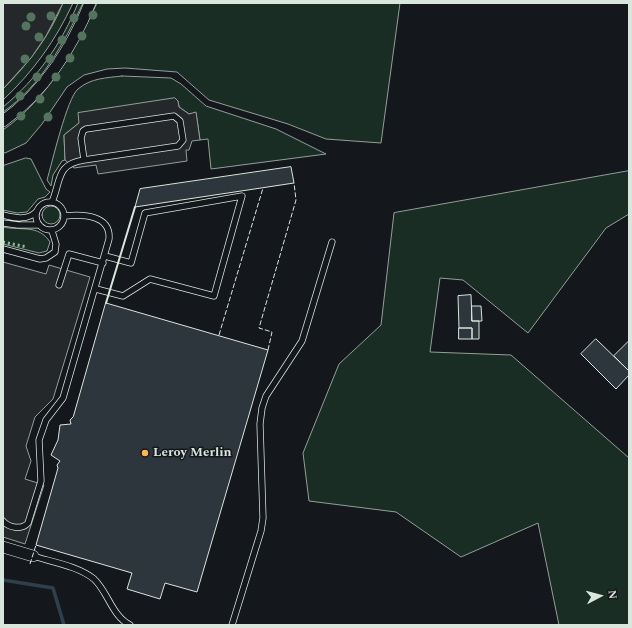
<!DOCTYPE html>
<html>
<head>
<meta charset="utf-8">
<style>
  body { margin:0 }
  #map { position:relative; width:632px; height:628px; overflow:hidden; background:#14181c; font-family:Spectral,serif }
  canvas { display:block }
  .frame { position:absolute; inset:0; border:4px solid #d8e6dc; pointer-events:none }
  .north { position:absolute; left:580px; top:576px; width:40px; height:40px; -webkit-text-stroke:3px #14181c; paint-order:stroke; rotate:84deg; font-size:11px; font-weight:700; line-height:16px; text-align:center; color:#d8e6dc }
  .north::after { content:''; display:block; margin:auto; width:14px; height:18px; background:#d8e6dc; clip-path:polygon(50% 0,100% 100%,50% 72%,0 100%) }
</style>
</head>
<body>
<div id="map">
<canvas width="632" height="628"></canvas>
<div class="frame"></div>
<div class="north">N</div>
</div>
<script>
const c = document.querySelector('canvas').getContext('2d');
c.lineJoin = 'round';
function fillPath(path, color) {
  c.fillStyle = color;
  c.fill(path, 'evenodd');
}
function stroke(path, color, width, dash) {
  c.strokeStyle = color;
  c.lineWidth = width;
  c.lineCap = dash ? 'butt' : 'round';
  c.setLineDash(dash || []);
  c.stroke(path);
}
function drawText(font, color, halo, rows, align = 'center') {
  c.font = font + ' Spectral,serif';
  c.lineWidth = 3;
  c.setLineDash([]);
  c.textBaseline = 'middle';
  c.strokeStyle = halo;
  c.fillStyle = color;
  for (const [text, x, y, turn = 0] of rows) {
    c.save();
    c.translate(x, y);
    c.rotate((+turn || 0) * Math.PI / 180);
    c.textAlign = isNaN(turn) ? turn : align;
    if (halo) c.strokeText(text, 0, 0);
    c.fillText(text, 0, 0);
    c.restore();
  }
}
const green = new Path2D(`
  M63,3H73C56,40 33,72 3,100V89C28,64 50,36 63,3Z
  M78,3H83C64,43 41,86 3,112V107C37,79 62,43 78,3Z
  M97,3H400L381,143L326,139L288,124L209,100L177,72L125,68L107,69L84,75L67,87L42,124L26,143L5,153L3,152V130C47,99 75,50 97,3Z
  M122,76L171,78L181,84L206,106L276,129L326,154L211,169L208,139L200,140L196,113L189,114L179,107L178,101L79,123L64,135L65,160L62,161L53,175L51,186L47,180C52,163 67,98 78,89C91,78 106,78 122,76Z
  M26,158L31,159L46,189L50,192L45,197L38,199L27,212L17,213L3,210V166Z
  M629,171V214L606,228L528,333L463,280L440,278L430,352L511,355L629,458V625H559L538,523L461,557L396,512L309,501L303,453L339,364L381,325L394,213Z
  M42 215a9 9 0 1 1 18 0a9 9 0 1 1-18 0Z
  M3,227C22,231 38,224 50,242L47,251L39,253L3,244Z`);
const parking = new Path2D(`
  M3,3H63L46,36L31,58L3,89Z
  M175,98L178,101L179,107L189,114L196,112L200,140L192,141L189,150H186L187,161L98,174L96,165L74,168L65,160L64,135L79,123L78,113Z
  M3,262L46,274L49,265L90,277L53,399L35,417L26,446L31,461L25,479L44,485L25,544L3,537Z`);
const stream = new Path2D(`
  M3,580L53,588L64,625`);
const building = new Path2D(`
  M291,167L294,183L135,207L140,189Z
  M471,295L472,321H479V339H472V328H459L458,296Z
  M106,303L268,350L197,592L165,583L160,599L127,589L132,573L36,545L58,468L57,465L60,461L51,455L58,440L60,425L71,424L70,420L73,417Z
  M472,306H481L482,321H472Z
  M459,328H472V339H459Z
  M596,339L629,371V375L616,389L581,354Z
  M629,341V371L614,356Z`);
const service = new Path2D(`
  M174,116L180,121L183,140L178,146L84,160L81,138L83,131L86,129Z
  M36 216a14 14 0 1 1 28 0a14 14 0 1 1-28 0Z
  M52,202C61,181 56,164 84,160
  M3,215C14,218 28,221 37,211
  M3,223L18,225H39
  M3,249L40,259L46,258L55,252L56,244L52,231
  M59,285L69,254L103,263
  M96,289L123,296L150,279L214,296L242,196L145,213L131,263L105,256
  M3,521C9,528 22,530 28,523L41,481L39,440L46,420L63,398L109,239C111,215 83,214 65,216
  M33,556C52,562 78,566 94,579C108,592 112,616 130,625
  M232,625L261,531L263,518L260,424L262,408L266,396L302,341L332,242`);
const minor = new Path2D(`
  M3,121C43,93 72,48 90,3
  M3,547L33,556`);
const hedge = new Path2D(`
  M3,242L27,247`);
const fence = new Path2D(`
  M219,335L263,188
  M268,350L272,332L259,328L296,200L294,183
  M30,564L36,545`);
const wall = new Path2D(`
  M106,303L135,207`);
const trees = [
  [93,15],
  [51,16],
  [31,17],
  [74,18],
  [26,26],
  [82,36],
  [39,37],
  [62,40],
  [70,58],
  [25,59],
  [50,59],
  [37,77],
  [56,77],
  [20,96],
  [40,99],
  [21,116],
  [48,117]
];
const markers = [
  [145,453,4,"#ffb74d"]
];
const poiNames = [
  ["Leroy Merlin",153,453]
];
fillPath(green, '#1a2d24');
stroke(green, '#939e99', 1);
fillPath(parking, '#24282b');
stroke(parking, '#939e99', 1);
stroke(stream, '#2f3f4d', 3.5);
fillPath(building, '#2c363c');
stroke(building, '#d8e6dc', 1);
stroke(service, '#d8e6dc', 7);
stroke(minor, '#d8e6dc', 12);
stroke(service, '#14181c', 5.5);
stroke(minor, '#14181c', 11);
stroke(hedge, '#8ac095', 3, [2, 3]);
stroke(fence, '#d8e6dc', 1, [5, 2]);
stroke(wall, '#d8e6dc', 2);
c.fillStyle = '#55745f';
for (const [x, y] of trees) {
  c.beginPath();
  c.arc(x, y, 4.5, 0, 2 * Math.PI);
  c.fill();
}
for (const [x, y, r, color] of markers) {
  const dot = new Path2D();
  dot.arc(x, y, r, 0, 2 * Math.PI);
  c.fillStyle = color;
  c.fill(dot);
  stroke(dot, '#14181c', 1.5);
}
drawText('bold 13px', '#d8e6dc', '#14181c', poiNames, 'left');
</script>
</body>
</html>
